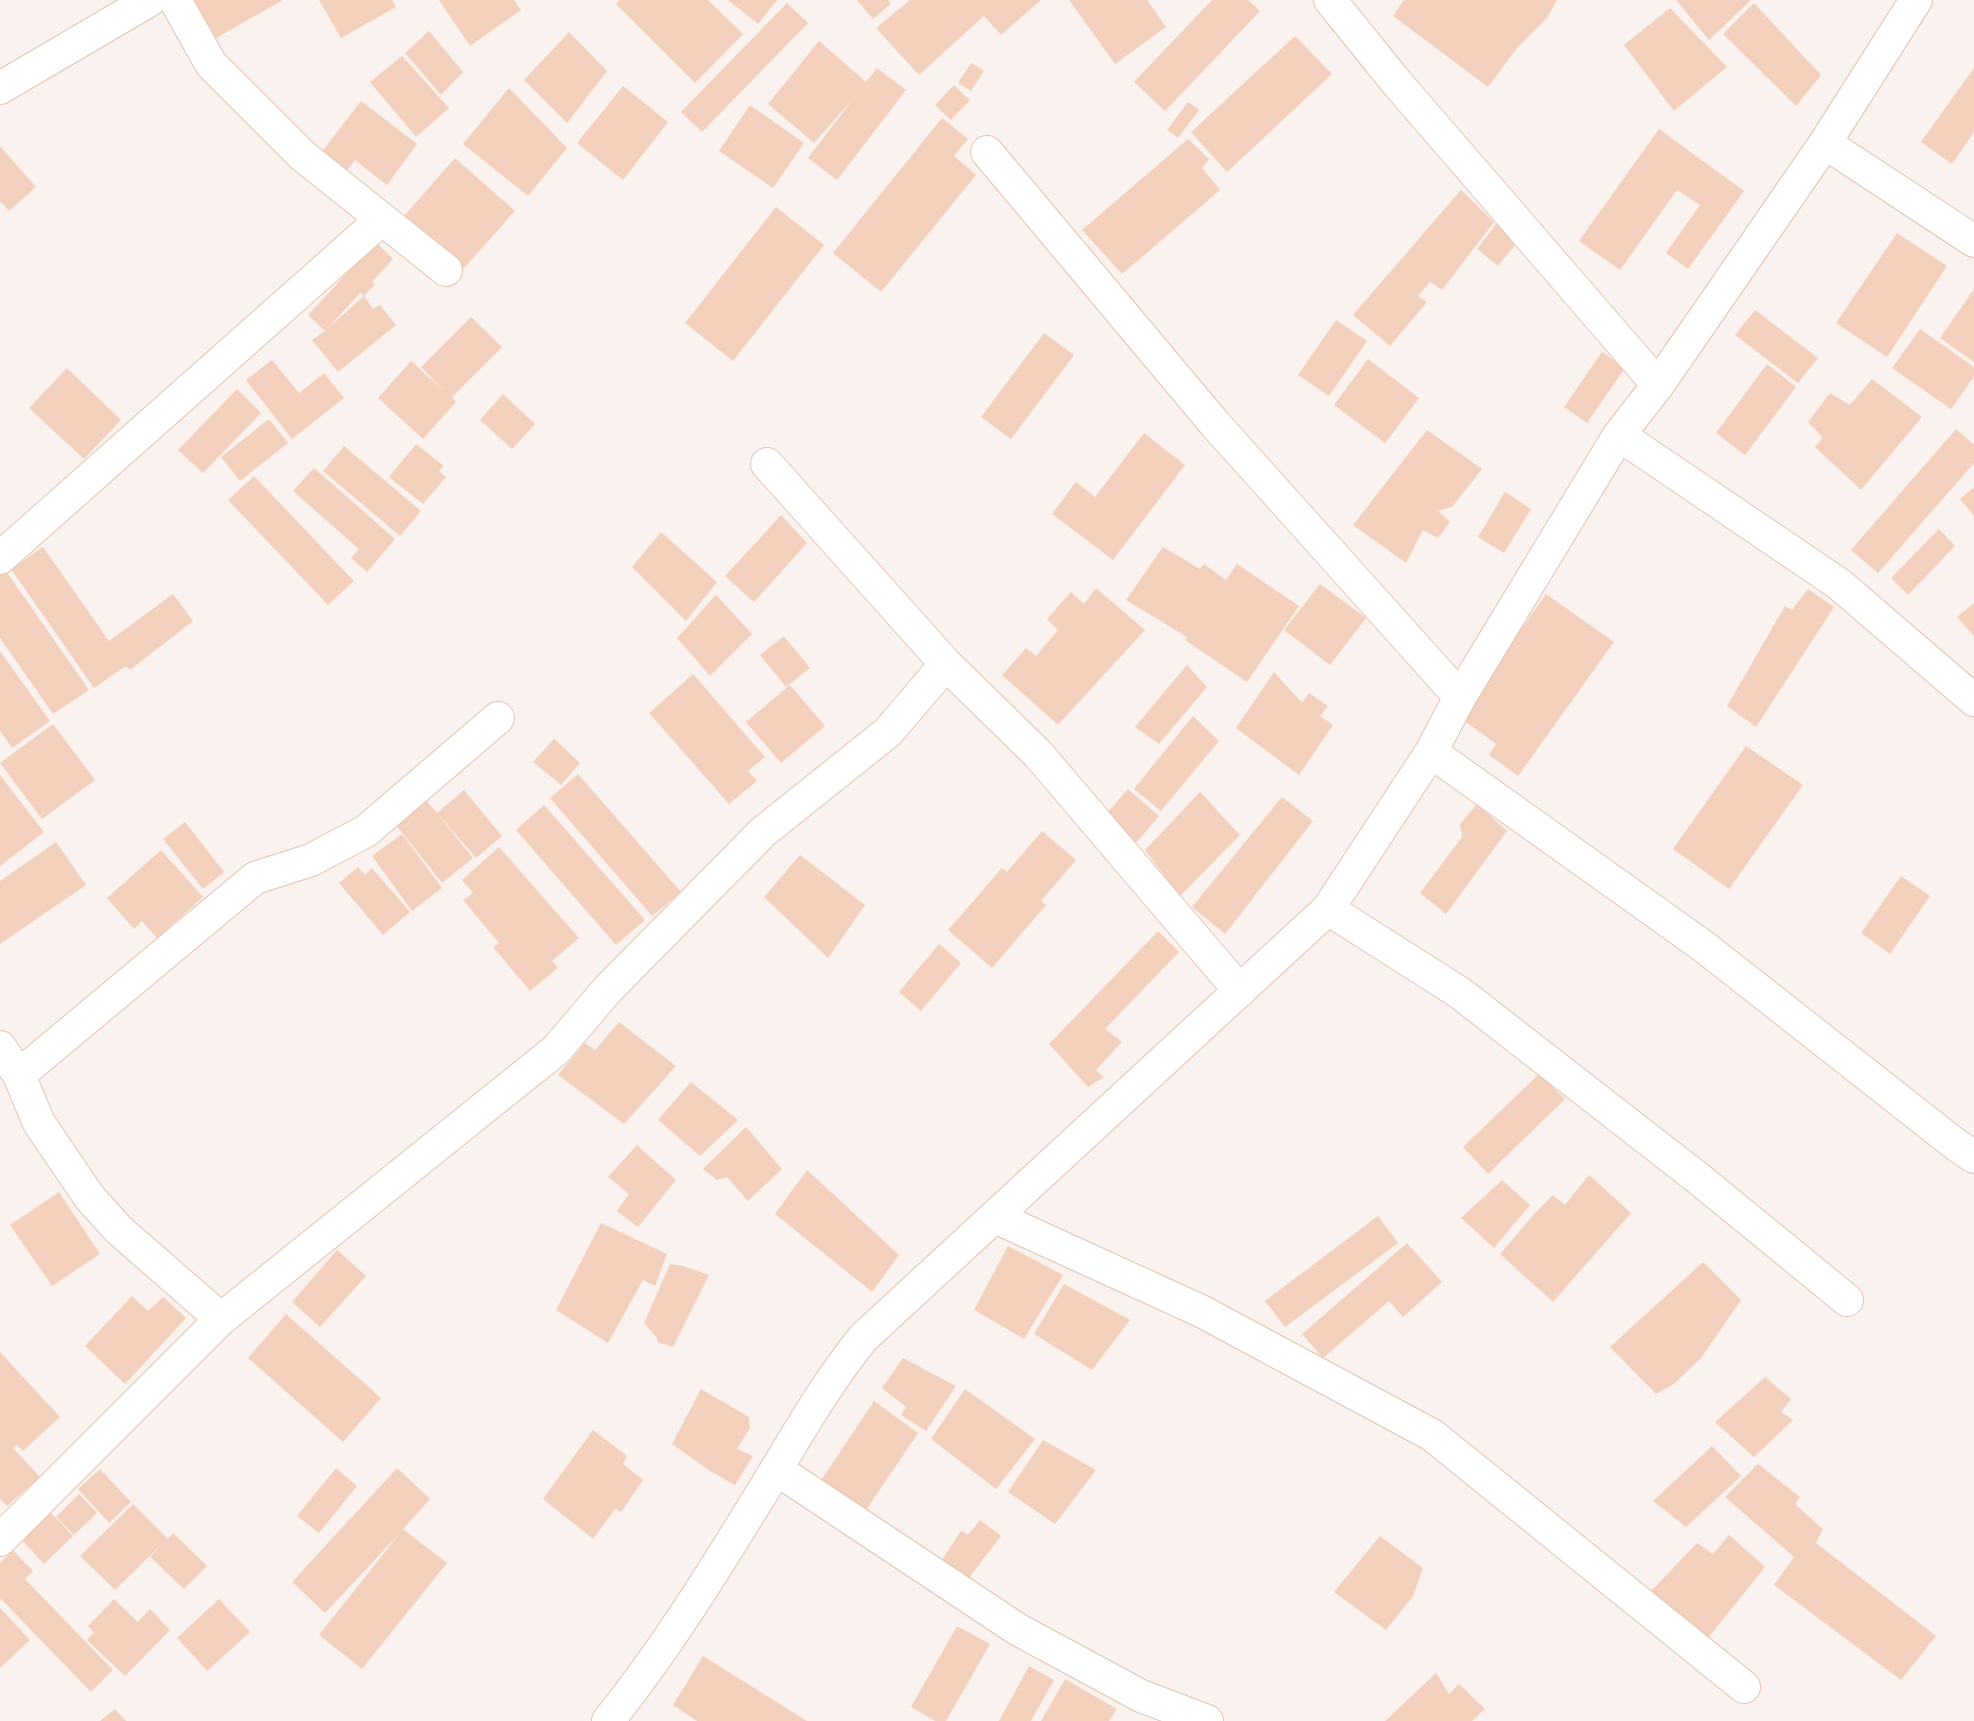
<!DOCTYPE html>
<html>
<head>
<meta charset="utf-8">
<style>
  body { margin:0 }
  canvas { display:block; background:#faf2ee }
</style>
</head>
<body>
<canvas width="1974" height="1721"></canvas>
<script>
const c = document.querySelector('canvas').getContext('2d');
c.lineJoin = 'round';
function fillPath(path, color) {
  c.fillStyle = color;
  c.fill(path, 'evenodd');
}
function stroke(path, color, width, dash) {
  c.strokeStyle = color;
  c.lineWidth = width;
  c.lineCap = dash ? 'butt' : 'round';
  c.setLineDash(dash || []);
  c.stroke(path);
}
const building = new Path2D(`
  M194,0H283L216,38Z
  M319,0H392L396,7L341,38Z
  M439,0H514L521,10L470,46Z
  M620,0H708L743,34L695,83L616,4Z
  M728,0H777L758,24Z
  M857,0H888L891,4L873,19Z
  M910,0H1041L1001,35L984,16L919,75L876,28Z
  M1069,0H1147L1166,27L1115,64Z
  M1212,0H1248L1260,11L1165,111L1134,82Z
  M1404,0H1557L1547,18L1517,48L1488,87L1393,16Z
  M1676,0H1751L1709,40Z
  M787,3L808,23L702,132L681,112Z
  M1754,3L1821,75L1796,106L1723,34Z
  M1670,8L1727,67L1674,111L1624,45Z
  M429,31L463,72L441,95L405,53Z
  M569,32L607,71L567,123L524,80Z
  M1295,36L1332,74L1227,172L1191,132Z
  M819,41L866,82L877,68L906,90L837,180L808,158L853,99L814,143L768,104Z
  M402,56L449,108L416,137L370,82Z
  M971,63L984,71L971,91L958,83Z
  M1974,68V132L1952,164L1921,142Z
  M954,85L970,100L951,120L935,105Z
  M623,86L668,122L623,180L577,143Z
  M509,88L567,148L528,196L463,144Z
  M361,101L417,144L387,185L355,160L346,172L321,153Z
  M1188,102L1199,110L1178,138L1167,130Z
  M750,105L804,143L773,188L719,151Z
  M942,118L968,139L954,156L976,175L881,292L833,253Z
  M1659,129L1744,191L1688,269L1666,253L1700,205L1677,190L1620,270L1579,241Z
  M1188,139L1209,159L1202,168L1220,190L1122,274L1082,230Z
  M0,146L36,187L9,211L0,201Z
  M455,158L515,211L464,268L404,216Z
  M1461,190L1494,222L1442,290L1430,282L1418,296L1427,302L1390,346L1353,315Z
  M776,207L824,245L733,361L685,323Z
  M1496,224L1518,241L1498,266L1477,249Z
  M1897,233L1947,266L1887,357L1836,323Z
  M376,242L393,259L372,282L375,284L364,296L373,309L380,305L396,325L338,372L312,340L325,331L308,315ZM360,293L364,296L327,329Z
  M1974,289V362L1940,338Z
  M1755,310L1818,358L1798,383L1735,335Z
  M471,317L502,347L452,397L456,402L423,439L378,398L411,361L444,391L421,367Z
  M1336,320L1367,341L1329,396L1298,375Z
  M1920,329L1974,367V377L1951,409L1892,368Z
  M1044,333L1074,355L1011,439L981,417Z
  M1602,352L1625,368L1587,423L1564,407Z
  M1368,359L1419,398L1385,443L1334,405Z
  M272,360L299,393L324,373L344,398L292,439L246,380Z
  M1767,364L1796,387L1745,455L1716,433Z
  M67,368L121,420L84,459L29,408Z
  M1872,379L1922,417L1861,490L1815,447L1823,438L1808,422L1830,393L1850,405Z
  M237,389L261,413L203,473L178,450Z
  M503,394L535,424L512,449L480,420Z
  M269,419L288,443L240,481L221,457Z
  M1956,429L1974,445V463L1878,573L1851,550Z
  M1427,430L1482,469L1452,507L1438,511L1450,522L1438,538L1423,530L1406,563L1353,525Z
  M1144,433L1185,465L1113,560L1052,514L1076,482L1095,497Z
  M416,444L444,466L439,471L446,477L423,504L389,477Z
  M344,446L421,511L400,536L323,471Z
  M314,468L395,539L367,572L351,558L359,549L293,491Z
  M254,476L354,581L328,605L228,500Z
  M1974,487V516L1960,499Z
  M1505,492L1531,509L1504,553L1478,537Z
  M781,515L807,543L754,602L725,576Z
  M1939,529L1955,546L1908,595L1891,578Z
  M661,532L717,582L686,621L632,567Z
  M43,547L109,641L173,594L193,621L130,670L126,666L94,688L11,569Z
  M1163,547L1200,569L1204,564L1226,580L1237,564L1299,606L1247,682L1185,640L1187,637L1126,600Z
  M6,571L89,690L53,714L0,638V575Z
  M1320,584L1366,618L1330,665L1284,630Z
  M1096,588L1145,630L1058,725L1002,675L1026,648L1036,656L1058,630L1047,619L1071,592L1084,604Z
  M1808,589L1834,607L1756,727L1727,706L1785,606L1792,610Z
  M1546,594L1614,642L1518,776L1489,755L1496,744L1459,717Z
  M716,595L752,634L710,676L677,638Z
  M1974,603V636L1957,617Z
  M784,636L810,668L786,687L760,655Z
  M0,651L50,721L12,748L0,731Z
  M1187,665L1207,687L1159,744L1135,727Z
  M1274,672L1302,703L1309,693L1328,706L1320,716L1333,725L1299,775L1236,728Z
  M693,674L765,757L748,771L757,781L729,804L649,713Z
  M790,685L825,726L781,763L746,722Z
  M1193,716L1219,741L1161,811L1134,789Z
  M53,724L95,780L42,819L0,763Z
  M554,739L580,763L561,785L533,762Z
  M1746,746L1803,785L1729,889L1673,849Z
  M578,774L681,892L652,916L550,798Z
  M0,775L44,832L0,866Z
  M1128,789L1159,816L1135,844L1104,817Z
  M464,790L502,836L476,858L437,813Z
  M1200,792L1240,835L1180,896L1145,850Z
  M1282,797L1313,821L1225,934L1192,907Z
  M427,801L473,858L442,883L396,825Z
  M1477,804L1507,831L1446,914L1420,893L1462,837L1460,824Z
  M544,805L645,920L616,945L516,830Z
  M185,822L224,872L203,889L163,839Z
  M1042,831L1076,860L1041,901L1046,905L992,968L948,930L1002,868L1007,872Z
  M402,834L442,888L412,911L372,856Z
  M56,842L86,885L0,944V881Z
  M499,847L579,938L552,961L558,968L530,991L493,947L499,943L463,900L473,893L462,880Z
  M161,850L203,897L157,938L142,921L134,929L107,898Z
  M800,855L865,905L828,958L764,897Z
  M358,867L365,875L372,868L410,912L383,935L339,883Z
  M1901,876L1930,896L1890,954L1861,933Z
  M1158,931L1179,952L1105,1029L1122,1042L1096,1070L1104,1077L1088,1087L1049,1044Z
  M939,944L961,963L921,1011L899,992Z
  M619,1022L676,1066L624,1124L558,1075L585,1043L595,1050Z
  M1539,1074L1565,1099L1488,1174L1463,1147Z
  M691,1082L738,1120L700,1156L658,1120Z
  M746,1127L782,1169L748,1201L727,1177L717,1180L703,1169Z
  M637,1145L676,1180L638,1227L617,1211L629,1194L608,1177Z
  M807,1170L899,1255L872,1292L775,1214Z
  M1589,1175L1631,1213L1553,1302L1500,1254L1536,1212L1553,1195L1565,1205Z
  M1502,1180L1530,1205L1494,1248L1461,1218Z
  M59,1192L100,1254L52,1286L10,1225Z
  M1378,1216L1398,1243L1285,1327L1265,1301Z
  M601,1223L667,1254L655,1286L643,1280L608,1343L556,1310Z
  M1407,1243L1442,1282L1403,1317L1389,1301L1323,1358L1302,1334Z
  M1008,1246L1063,1275L1024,1339L974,1310Z
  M337,1250L366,1276L320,1327L292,1302Z
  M1703,1262L1741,1300L1701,1358L1674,1384L1656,1394L1610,1347Z
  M670,1264L683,1266L709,1275L673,1347L657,1342L658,1339L644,1323Z
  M1064,1284L1130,1320L1092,1370L1034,1334Z
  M132,1296L148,1311L163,1297L186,1318L125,1384L85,1346Z
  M286,1314L381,1398L343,1442L248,1358Z
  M0,1352L60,1417L23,1451L17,1445L13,1448L40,1477L7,1506L0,1499Z
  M903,1358L956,1386L926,1431L901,1415L906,1407L882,1388Z
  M1765,1377L1791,1399L1781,1412L1793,1420L1754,1457L1715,1422Z
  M701,1389L749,1417L750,1428L737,1449L753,1456L735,1485L710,1471L672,1444Z
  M965,1389L1035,1439L996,1489L931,1439Z
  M874,1401L918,1433L866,1510L820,1482Z
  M593,1430L627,1456L623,1464L643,1480L621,1512L615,1509L593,1539L543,1499Z
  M1043,1440L1096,1470L1055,1524L1008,1492Z
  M1712,1446L1741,1476L1686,1527L1653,1501Z
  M1758,1464L1800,1497L1795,1504L1823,1529L1816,1543L1936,1636L1901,1680L1774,1585L1794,1557L1725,1497Z
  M336,1468L357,1486L319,1533L297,1516Z
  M397,1468L430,1499L403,1529L447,1563L362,1669L319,1635L400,1533L325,1613L292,1582Z
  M100,1469L131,1502L109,1523L78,1489Z
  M79,1494L97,1513L74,1535L56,1517Z
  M133,1504L168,1539L173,1533L207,1566L184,1589L150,1557L164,1542L115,1590L80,1556Z
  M51,1513L73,1536L44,1564L22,1540Z
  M980,1520L1001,1536L968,1579L939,1564L961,1531L968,1535Z
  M1729,1535L1765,1567L1708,1638L1650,1592L1697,1543L1713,1554Z
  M1380,1536L1423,1568L1413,1596L1386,1630L1334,1592Z
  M13,1550L33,1571L25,1579L113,1670L91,1692L0,1598V1563Z
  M114,1599L138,1622L150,1609L170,1630L125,1676L87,1640L94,1632L88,1626Z
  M219,1599L250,1632L207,1671L177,1638Z
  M0,1608L30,1640L0,1668Z
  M957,1626L990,1644L946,1721H935L911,1707Z
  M703,1656L807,1721H697L673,1705Z
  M1029,1666L1054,1680L1031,1721H999Z
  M1436,1673L1449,1694L1459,1684L1485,1709L1472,1721H1385Z
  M1065,1679L1117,1709L1109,1721H1041Z
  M115,1709L126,1721H100Z`);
const street = new Path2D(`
  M175,0L211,64L303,156L446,270
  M1330,0L1397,83L1658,385
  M0,88L150,0
  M1825,143L1974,241
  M987,152L1215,424L1460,697
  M1619,435L1839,584L1974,700
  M767,464L946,664L1038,754L1240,991
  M0,558L382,219
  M1431,752L1703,946L1955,1144L1974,1157
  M1328,909L1460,993L1699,1179L1847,1300
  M0,1047L19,1075L39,1123L90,1198L119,1230L221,1319
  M19,1075L255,878L311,860L366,831L498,718
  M995,1217L1201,1311L1432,1435L1744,1687
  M776,1469L1017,1629L1141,1696L1207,1721
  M0,1540L221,1319L556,1050L608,989L763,832L888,732L946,664
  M608,1721C666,1649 715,1569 763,1491C795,1439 825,1385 863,1338L1328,909L1431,752L1460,697L1619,435L1658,385L1825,143L1916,0`);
fillPath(building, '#f4d1bd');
stroke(street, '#e6c3b0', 34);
stroke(street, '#fff', 32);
</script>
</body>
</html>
